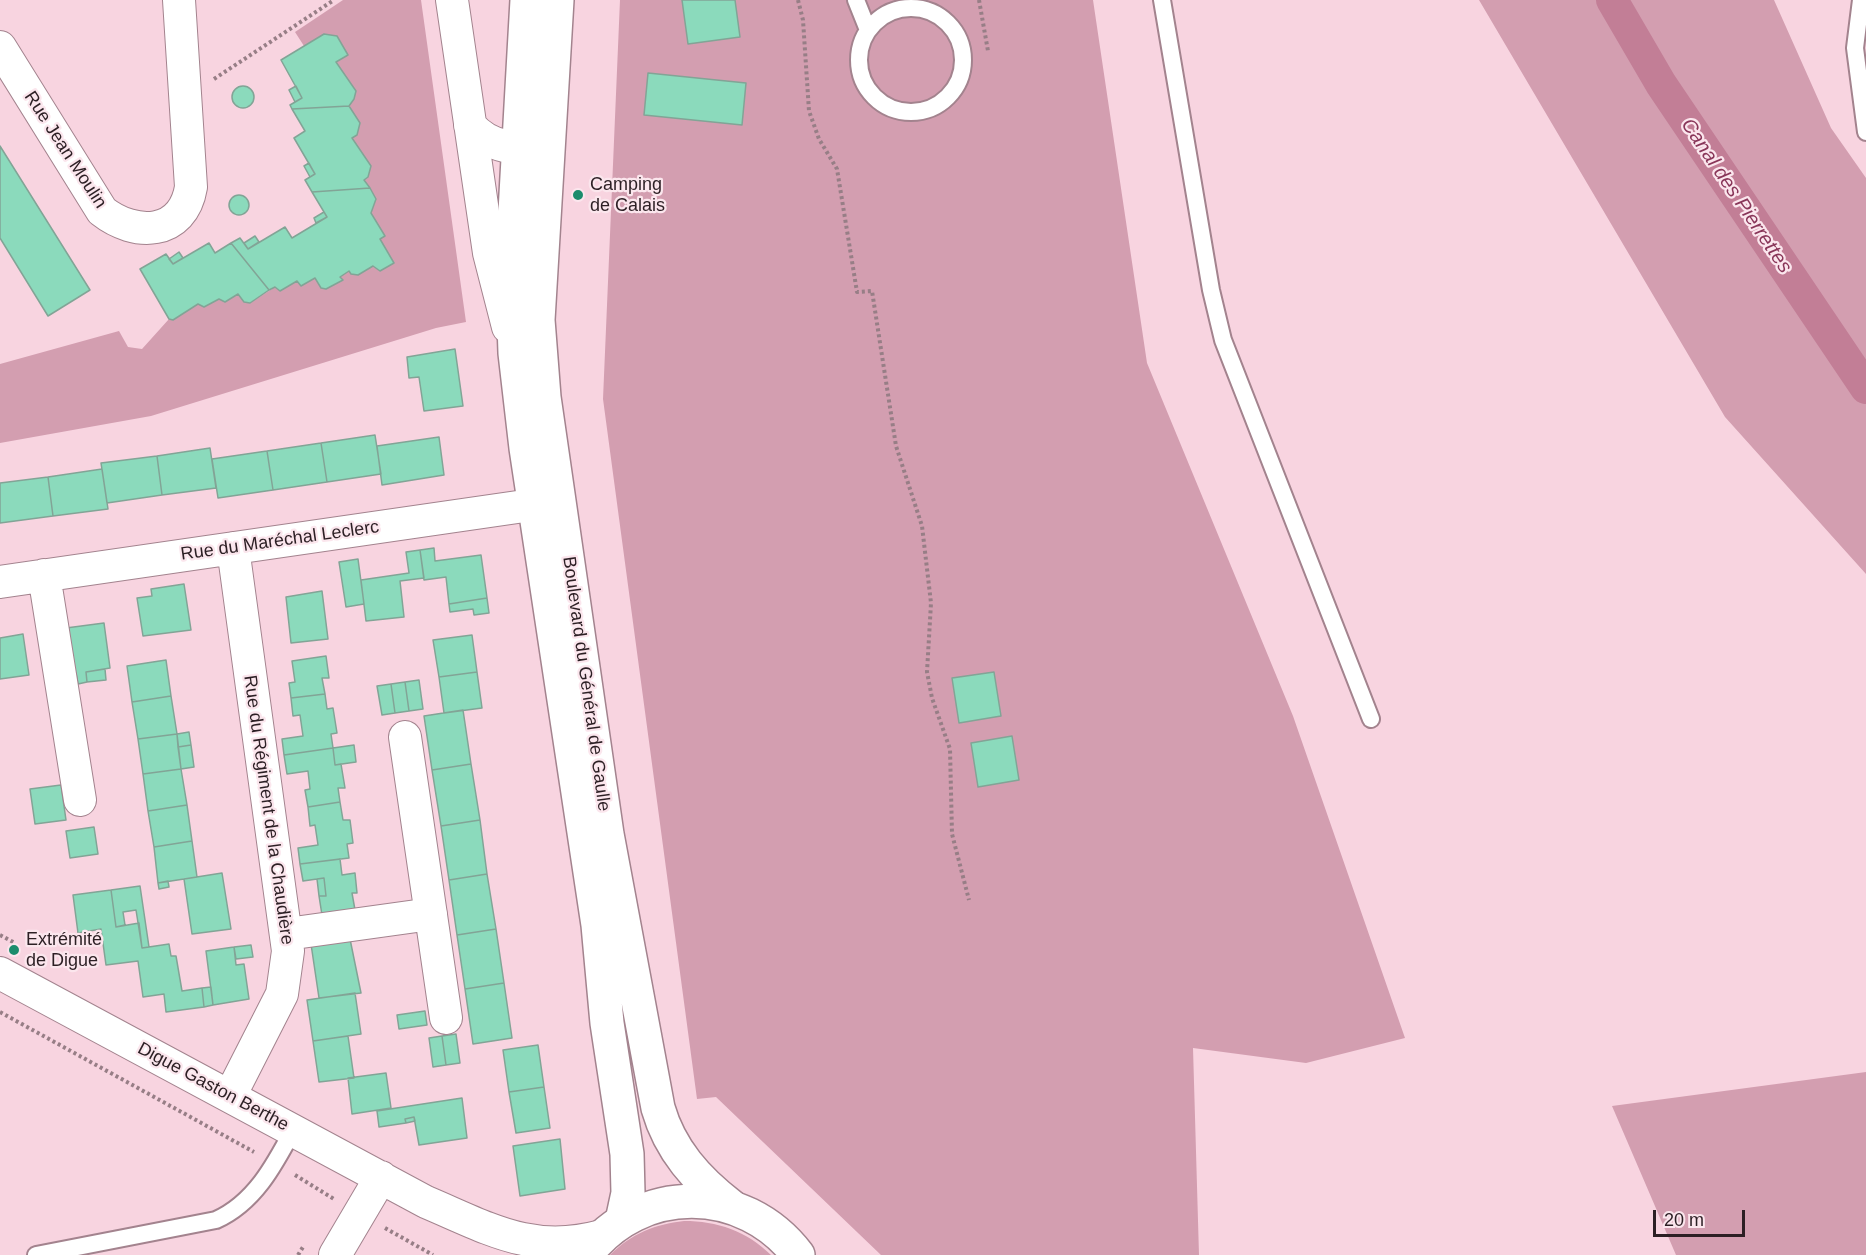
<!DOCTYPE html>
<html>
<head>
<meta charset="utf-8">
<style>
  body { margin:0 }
  #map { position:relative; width:1866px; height:1255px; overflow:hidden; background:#f8d4e0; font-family:Arial,sans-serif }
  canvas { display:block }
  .scale { position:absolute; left:1653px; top:1210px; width:92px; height:27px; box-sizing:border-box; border:3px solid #2c1f24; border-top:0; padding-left:8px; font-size:18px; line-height:21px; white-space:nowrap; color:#2c1f24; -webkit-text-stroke:4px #fbe6ed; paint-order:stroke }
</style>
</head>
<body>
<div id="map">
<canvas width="1866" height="1255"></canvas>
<div class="scale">20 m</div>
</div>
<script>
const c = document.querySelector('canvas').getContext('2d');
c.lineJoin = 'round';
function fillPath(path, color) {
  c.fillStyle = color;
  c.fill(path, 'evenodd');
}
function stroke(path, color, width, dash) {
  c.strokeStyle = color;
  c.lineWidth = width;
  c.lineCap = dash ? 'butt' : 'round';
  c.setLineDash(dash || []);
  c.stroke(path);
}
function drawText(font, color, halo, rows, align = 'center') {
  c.font = font + ' Arial,sans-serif';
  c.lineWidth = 4.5;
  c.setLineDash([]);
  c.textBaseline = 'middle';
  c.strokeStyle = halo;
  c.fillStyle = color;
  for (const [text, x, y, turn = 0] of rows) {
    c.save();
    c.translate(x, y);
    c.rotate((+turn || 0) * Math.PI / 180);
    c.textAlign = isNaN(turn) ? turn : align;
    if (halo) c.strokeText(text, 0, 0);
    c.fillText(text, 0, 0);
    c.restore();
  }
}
const green = new Path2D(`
  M343,0H421L466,322L436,328L151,416L0,443V364L119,331L128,347L142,349L169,319L173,320L198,304L204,307L219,299L225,302L238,294L244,302L250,303L275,287L280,291L297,281L301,286L315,278L321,288L326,289L342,280L340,277L349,271L358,275L373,266L380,271L393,263L380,239L385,236L371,213L376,199L364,180L368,177L371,166L352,138L357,135L360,123L349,106L356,91L336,62L348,55L337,36L324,34L304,46L295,32Z
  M620,0H1093L1147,363L1293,716L1405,1038L1306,1063L1193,1048L1199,1255H881L716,1097L697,1099L603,399Z
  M1479,0H1774L1831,128L1866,178V574L1725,417Z
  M1866,1072V1255H1676L1612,1106Z
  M684,1221C717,1221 747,1231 771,1255H610C631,1234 655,1224 684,1221Z`);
const canal = new Path2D(`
  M1612,0L1661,84L1866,388`);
const building = new Path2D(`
  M682,0H735L740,37L688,44Z
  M324,34L337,36L348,55L336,62L356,91L354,99L349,106L292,109L290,105L302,98L281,60Z
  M648,73L746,83L742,125L644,115Z
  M296,86L302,98L295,102L289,90Z
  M232 97a11 11 0 1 1 22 0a11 11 0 1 1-22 0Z
  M349,106L360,123L357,135L352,138L371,166L368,177L364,180L370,188L312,192L305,180L315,174L294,138L305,131L292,109Z
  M0,146L90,290L48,316L0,238Z
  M309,163L315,174L310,177L304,166Z
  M370,188L376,199L371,213L385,236L380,239L394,263L380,271L373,266L358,275L351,274L349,271L340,277L343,280L326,289L321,288L315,278L301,286L297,281L280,291L275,287L269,290L231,243L240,238L248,249L285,227L292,238L327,217L312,192Z
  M229 205a10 10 0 1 1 20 0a10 10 0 1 1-20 0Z
  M324,212L327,217L316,223L314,218Z
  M255,236L259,242L248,249L244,243Z
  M209,243L215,253L231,243L269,290L250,303L244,302L238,294L225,302L219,299L204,307L198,304L173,320L169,319L140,269L166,254L173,264Z
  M179,252L183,258L173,264L169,259Z
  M455,349L463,406L424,411L419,377L409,378L407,357Z
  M375,435L381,474L327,482L321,443Z
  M439,437L444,475L382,485L377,446Z
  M321,443L327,482L273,490L267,451Z
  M210,448L216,488L162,495L157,456Z
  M267,451L273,490L218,498L212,459Z
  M157,456L162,495L107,503L101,463Z
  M102,469L108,509L53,516L48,477Z
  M48,477L53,516L0,523V483Z
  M434,548L435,561L481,555L487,598L449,604L446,577L424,580L420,550Z
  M420,550L424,578L400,581L404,617L366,621L361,580L409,573L406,552Z
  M358,559L364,604L346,607L339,562Z
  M184,584L191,630L143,636L137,598L152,596L151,589Z
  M322,591L328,639L291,643L286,597Z
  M487,598L489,613L474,615L473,609L450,612L449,604Z
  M104,623L110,668L86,672L87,682L78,684L76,673L72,674L66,628Z
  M23,634L29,675L0,679V638Z
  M472,635L477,672L439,677L433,640Z
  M326,656L329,678H322L325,694L291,698L289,683L295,682L292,661Z
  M166,660L171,696L132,702L127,666Z
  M105,669L106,680L87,682L86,672Z
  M477,672L482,708L444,713L439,677Z
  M994,672L1001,716L959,723L952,678Z
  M419,680L423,709L409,711L405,682Z
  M405,682L409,711L395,713L391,684Z
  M391,684L395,713L382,715L377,686Z
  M325,694L327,709L333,708L337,733L331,734L333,748L284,755L282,739L303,736L300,715L293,716L291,698Z
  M171,696L177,734L138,739L132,702Z
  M463,710L471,764L432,770L424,716Z
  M189,732L191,745L178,747L177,734Z
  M177,734L181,769L143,774L138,739Z
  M1012,736L1019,780L978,787L971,743Z
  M191,745L194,767L181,769L178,747Z
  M354,745L356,762L335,765L333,748Z
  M333,748L335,765L341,764L345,788H338L340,802L308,807L305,790L310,789L308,771L287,774L284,755Z
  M471,764L480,820L441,826L432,770Z
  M181,769L187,805L148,811L143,774Z
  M61,785L66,820L35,824L30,789Z
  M340,802L343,820H350L353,843L347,844L349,858L300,864L298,848L318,845L315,825L310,826L308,807Z
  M187,805L192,841L154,847L148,811Z
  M480,820L487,874L449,880L441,826Z
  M94,827L98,854L70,858L66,831Z
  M192,841L197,877L158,883L154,847Z
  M340,859L342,875L355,873L357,893H352L355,910L322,915L319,896H326L324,878L303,881L300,864Z
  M222,873L231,929L192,934L184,879Z
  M487,874L496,929L457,935L449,880Z
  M324,878L326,896H319L317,879Z
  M168,881L169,887L159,889L158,883Z
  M140,886L149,947L142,948L136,910L123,912L125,925L116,927L111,890Z
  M111,890L116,927L139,923L142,948L169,944L171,956H176L182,991L202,988L204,1007L166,1012L164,994L143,997L138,961L106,965L101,929L78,933L73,895Z
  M496,929L504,983L465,989L457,935Z
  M350,939L361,993L319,998L311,944Z
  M251,945L253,957L236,959L234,947Z
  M234,947L236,965L244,964L249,999L213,1005L206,951Z
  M504,983L512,1038L473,1044L465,989Z
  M211,987L213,1005L204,1007L202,988Z
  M355,993L361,1034L313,1041L307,1000Z
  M425,1011L427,1025L399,1029L397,1015Z
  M456,1034L460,1063L446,1065L442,1036Z
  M348,1036L354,1078L319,1082L313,1041Z
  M442,1036L446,1065L433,1067L429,1038Z
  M538,1045L544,1087L509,1092L503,1050Z
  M386,1073L391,1108L352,1114L348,1078Z
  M544,1087L550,1128L516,1133L509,1092Z
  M462,1098L467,1138L419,1145L414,1117L405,1119L406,1123L379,1127L377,1111Z
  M414,1117L415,1121L406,1123L405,1119Z
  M560,1139L565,1189L520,1196L513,1146Z`);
const path = new Path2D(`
  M798,0L803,20L809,111L819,139L837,169L857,292L872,291L896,446L922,526L931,603L927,672L932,698L950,749L952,834L969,900
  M979,0L988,51
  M214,79L334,0
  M0,935L15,943
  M0,1012L254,1152
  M295,1175L334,1199
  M385,1228L433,1255
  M298,1255L303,1247`);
const lane = new Path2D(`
  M856,0L868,30
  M1162,0L1211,290L1223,340L1371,719
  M1861,0L1855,48L1866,132
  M859 60a52 52 0 1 1 104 0a52 52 0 1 1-104 0Z
  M36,1255L216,1220C254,1203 274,1166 293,1130`);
const street = new Path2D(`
  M452,0L489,253L508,327
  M0,47L102,211C135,237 183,236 191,187L179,0
  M470,125C486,145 521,156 544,139
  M44,575L80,800
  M0,582L559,501
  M405,737L446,1018
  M287,934L431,914
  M0,973L426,1202C490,1229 531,1255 602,1236
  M230,1096L282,994L288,951L233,548
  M335,1255L381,1177`);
const secondary = new Path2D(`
  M527,0L512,265L515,353L526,448L598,925L607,1023L627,1154L628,1193L622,1221
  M557,0L538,320L544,397L607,834L658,1108C670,1150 697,1180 731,1206`);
const primary = new Path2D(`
  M586,1255C640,1183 744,1184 798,1255`);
const markers = [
  [578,195,6,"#1b8c6c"],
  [14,950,6,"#1b8c6c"]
];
const streetNames = [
  ["Rue Jean Moulin",65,150,57],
  ["Rue du Maréchal Leclerc",280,541,-8],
  ["Boulevard du Général de Gaulle",586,684,82],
  ["Rue du Régiment de la Chaudière",268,810,82],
  ["Digue Gaston Berthe",213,1087,28]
];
const poiNames = [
  ["Camping",590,185],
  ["de Calais",590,206],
  ["Extrémité",26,940],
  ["de Digue",26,961]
];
const waterNames = [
  ["Canal des Pierrettes",1736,196,56]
];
fillPath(green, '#d39eb0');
stroke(canal, '#c27e96', 32);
fillPath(building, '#8bdabc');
stroke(building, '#82a496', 1.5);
stroke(lane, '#a3838e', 20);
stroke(street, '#a3838e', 34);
stroke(secondary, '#a3838e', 36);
stroke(primary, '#a3838e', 36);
stroke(path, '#977e86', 4, [3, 3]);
stroke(lane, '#fff', 16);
stroke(street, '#fff', 32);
stroke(secondary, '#fff', 33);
stroke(primary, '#fff', 33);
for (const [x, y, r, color] of markers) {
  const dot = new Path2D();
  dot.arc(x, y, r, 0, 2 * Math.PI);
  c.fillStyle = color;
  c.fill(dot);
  stroke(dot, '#fbe6ed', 2);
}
drawText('18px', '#2c1f24', '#fbe6ed', streetNames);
drawText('18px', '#2c1f24', '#fbe6ed', poiNames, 'left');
drawText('italic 20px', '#893659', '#fbe6ed', waterNames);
</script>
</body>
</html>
